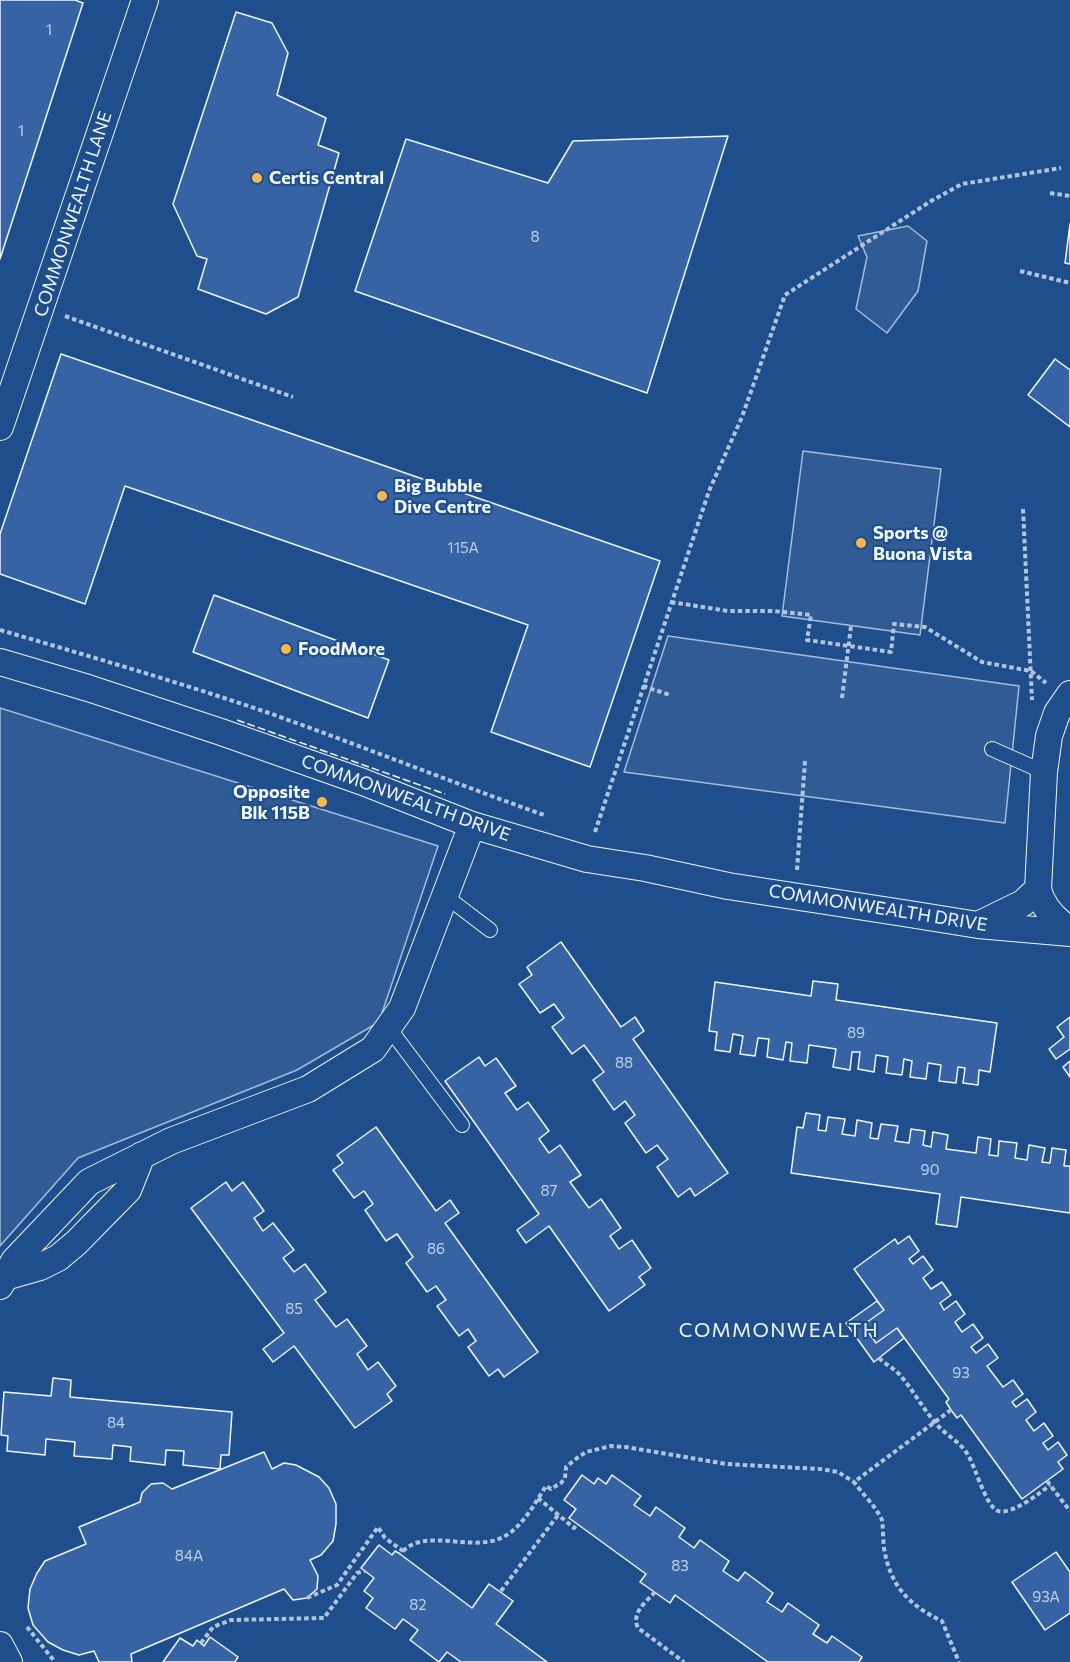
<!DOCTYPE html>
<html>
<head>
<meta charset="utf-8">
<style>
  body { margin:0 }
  canvas { display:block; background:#1f4e8c }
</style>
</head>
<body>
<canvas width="1070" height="1662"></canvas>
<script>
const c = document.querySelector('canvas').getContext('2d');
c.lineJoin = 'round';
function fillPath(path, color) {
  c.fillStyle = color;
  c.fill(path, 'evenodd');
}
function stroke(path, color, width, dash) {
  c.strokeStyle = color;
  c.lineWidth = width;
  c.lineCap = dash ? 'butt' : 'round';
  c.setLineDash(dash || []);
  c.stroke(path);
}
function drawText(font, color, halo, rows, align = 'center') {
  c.font = font + ' Commissioner,sans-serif';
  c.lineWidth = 4.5;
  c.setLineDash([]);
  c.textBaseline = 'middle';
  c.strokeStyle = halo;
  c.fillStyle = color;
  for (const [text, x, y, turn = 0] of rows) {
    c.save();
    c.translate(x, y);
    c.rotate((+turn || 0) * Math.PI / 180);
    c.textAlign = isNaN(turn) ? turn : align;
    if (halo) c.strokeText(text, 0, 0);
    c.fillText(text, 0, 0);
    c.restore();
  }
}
const built = new Path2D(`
  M908,226L927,241L918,291L887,333L856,309L867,257L858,236Z
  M803,451L941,469L920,635L782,616Z
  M668,636L1019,686L1005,823L624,772Z
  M0,708L438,846L379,1022L297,1070L78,1158L0,1246Z`);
const building = new Path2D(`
  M0,0H75L83,3L0,259Z
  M236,12L272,23L288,53L277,95L326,118L318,145L339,153L298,297L266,314L198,289L207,259L197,256L173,204Z
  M728,136L647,393L355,291L406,139L548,183L573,141Z
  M1070,224V264L1065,263Z
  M61,354L660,561L590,767L491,732L528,625L125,486L85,604L0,574V534Z
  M1055,359L1070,370V427L1028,395Z
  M214,595L389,660L368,718L193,652Z
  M561,942L621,1027L635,1017L644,1031L633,1039L728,1173L695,1196L690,1188L678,1197L657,1167L668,1159L657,1145L646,1153L625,1123L635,1115L625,1101L614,1110L593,1080L604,1072L584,1045L572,1054L552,1027L564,1018L554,1004L540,1013L519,984L532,975L527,967Z
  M813,981L838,984L836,1000L997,1023L990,1072L979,1070L978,1085L963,1083L965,1068L958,1067L956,1083L939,1081L941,1065L928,1063L926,1079L910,1077L912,1061L904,1059L902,1075L886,1073L888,1057L876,1055L874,1072L858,1069L860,1052H852L850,1070L833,1067L836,1049L809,1045L807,1063L790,1061L792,1043L786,1042L783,1060L767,1057L769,1039L758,1038L755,1056L740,1054L743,1036L733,1034L730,1052L715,1050L717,1032L709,1031L715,982L811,996Z
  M1070,1017V1049L1056,1059L1049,1049L1064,1037L1057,1027Z
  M479,1057L485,1066L496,1058L516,1086L505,1093L517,1110L528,1102L549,1131L539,1139L549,1153L560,1145L581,1175L570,1182L589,1208L601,1199L621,1228L610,1236L619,1249L632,1240L651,1268L639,1277L645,1285L609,1311L549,1226L526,1243L517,1230L539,1214L445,1081Z
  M1070,1061V1077L1063,1067Z
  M806,1113L820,1115L818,1130L826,1131L828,1117L845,1119L842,1134L855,1136L857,1120L872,1123L870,1138L878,1139L881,1124L898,1126L895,1141L909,1143L911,1129L925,1131L923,1145L931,1147L933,1132L948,1135L946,1149L976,1153L978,1137L991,1139L989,1155L998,1156L999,1141L1017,1143L1015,1158L1027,1160L1029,1145L1045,1148L1042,1162L1050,1163L1052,1148L1066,1150L1064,1166H1070V1213L961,1197L957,1227L936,1224L940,1194L791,1173L797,1127L803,1128Z
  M376,1127L436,1211L450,1200L459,1213L445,1223L538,1352L504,1377L498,1369L489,1376L468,1347L476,1341L468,1329L459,1336L437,1306L446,1300L436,1286L427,1292L406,1263L413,1257L397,1234L386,1241L365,1210L373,1204L364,1191L354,1198L333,1170L343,1163L337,1155Z
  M226,1182L232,1191L243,1182L264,1211L254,1218L263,1231L273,1223L294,1250L283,1258L294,1272L305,1264L326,1292L315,1300L336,1327L347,1319L367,1346L357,1354L368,1370L378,1362L396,1386L387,1394L392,1401L355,1428L294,1346L273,1362L263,1349L284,1333L191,1208Z
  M909,1236L919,1251L909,1259L913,1264L923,1256L933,1270L923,1278L931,1289L942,1282L951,1295L940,1303L944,1310L956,1301L965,1314L955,1322L962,1332L973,1324L983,1338L971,1347L976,1353L988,1344L998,1358L987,1366L1003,1387L1013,1380L1023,1394L1012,1402L1016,1407L1027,1399L1036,1412L1026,1420L1034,1431L1044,1423L1053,1436L1043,1443L1048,1450L1058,1442L1067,1455L1058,1462L1063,1469L1022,1499L961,1415L957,1418L951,1410L946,1402L949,1399L897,1328L876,1343L863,1325L884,1310L854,1269L895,1239L898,1244Z
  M877,1301L884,1310L863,1325L876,1343L897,1328L904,1338L874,1362L846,1323Z
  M53,1378L71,1380L70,1397L232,1412L229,1455H221L220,1469L183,1465L184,1451L166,1450L165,1465L130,1461L131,1447L113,1445L112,1459L74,1456L75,1442L46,1439L45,1455L7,1451L8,1436L1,1435L4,1392L51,1396Z
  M264,1452L272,1469L284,1463L296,1465L319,1477L329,1488L336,1504V1524L333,1541L321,1555L310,1560L318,1576L317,1589L307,1598L293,1600L284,1589L131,1654L132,1662H99L94,1651L79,1655L63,1650L48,1642L33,1625L28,1608L30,1589L37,1573L45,1561L86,1544L79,1527L140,1502L142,1493L151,1484L163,1483L172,1489Z
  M582,1475L594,1484L598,1478L606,1484L612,1475L641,1496L634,1505L650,1516L656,1507L685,1528L679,1537L694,1548L700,1540L729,1561L723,1571L738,1581L745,1572L773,1593L767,1602L782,1612L788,1603L819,1625L813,1634L827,1643L832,1636L862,1657L859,1662H768L675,1595L670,1603L640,1582L646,1574L569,1518L576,1509L564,1500Z
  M379,1545L392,1555L395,1551L400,1554L472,1608L489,1584L513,1601L496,1624L547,1662H461L447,1652L439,1662L410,1640L418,1630L403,1619L395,1629L366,1608L373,1598L364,1591L374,1578L361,1568Z
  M1056,1552L1070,1572V1613L1045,1630L1012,1582Z
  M210,1637L238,1657L235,1662H163L180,1638L193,1646L197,1640L204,1646Z`);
const path = new Path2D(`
  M1050,193L1070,196
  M1020,271L1070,283
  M65,316L293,397
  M1023,509L1032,700
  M671,602L728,611H774L811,615L807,640L891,652L894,624L925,627L982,662L1031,671L1046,683
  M0,630C89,656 178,682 266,712C359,745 451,782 544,815
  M643,686L670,695
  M842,698L851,626
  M595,832L709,491L742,417L785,295L931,201L962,184L1061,168
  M797,870L805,761
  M879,1358C886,1365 894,1368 900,1375C914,1391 924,1411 939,1427C948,1436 961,1443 968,1455C975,1466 986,1507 998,1511C1012,1515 1040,1493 1050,1485
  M951,1410L854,1482C861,1492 877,1508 882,1520C883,1524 883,1541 884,1548C890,1585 908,1605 942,1621L959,1662
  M1047,1481L1070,1511
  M538,1498L574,1528L577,1524
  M403,1551C427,1527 475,1554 505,1536C523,1526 535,1503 546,1486L551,1489L561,1483L565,1478L566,1467L577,1458L586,1452L611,1446L626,1447L726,1464L820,1469L838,1472L854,1482
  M501,1591L558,1515
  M655,1592C645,1603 631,1613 638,1628L684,1662
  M307,1598L337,1585L378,1527L385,1538L403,1551L400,1554
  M27,1627L55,1662
  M201,1643L213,1627L231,1620L324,1618L357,1573L365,1571`);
const lane = new Path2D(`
  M992,749L1044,772
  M444,895L490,930
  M389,1028L462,1125`);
const street = new Path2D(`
  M0,427L145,0
  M0,662L88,688L221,732L363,782L472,825L587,859L645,868L728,886L903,913L978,925L1070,933
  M1070,694L1057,713L1049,736L1044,772L1038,889C1042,906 1055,920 1070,930
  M980,924L1023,903L1038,889
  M5,1277L40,1267L58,1258L76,1243L128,1190L142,1155
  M0,1286L14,1261L89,1182L171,1141L308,1089L373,1049L402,1008L472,825
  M0,1645L9,1662`);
const fence = new Path2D(`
  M237,720L445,794`);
const markers = [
  [257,178,6,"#ffb74d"],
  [382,496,6,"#ffb74d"],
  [861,543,6,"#ffb74d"],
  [286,649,6,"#ffb74d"],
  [322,802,6,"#ffb74d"]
];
const numberNames = [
  ["1",49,30],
  ["1",21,131],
  ["8",535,237],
  ["115A",463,548],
  ["89",856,1033],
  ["88",624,1063],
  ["90",930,1170],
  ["87",549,1191],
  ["86",436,1249],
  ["85",294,1309],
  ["93",961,1373],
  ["84",116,1423],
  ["84A",189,1556],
  ["83",680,1566],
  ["93A",1046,1597],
  ["82",418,1605]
];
const poiNames = [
  ["Certis Central",269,178],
  ["Big Bubble",394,486],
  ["Dive Centre",394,507],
  ["Sports @",873,533],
  ["Buona Vista",873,554],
  ["FoodMore",298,649],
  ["Opposite",310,792,"right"],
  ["Blk 115B",310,813,"right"]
];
const streetNames = [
  ["COMMONWEALTH LANE",73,214,-72],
  ["COMMONWEALTH DRIVE",406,798,20],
  ["COMMONWEALTH DRIVE",878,908,9]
];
const neighbourhoodNames = [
  ["COMMONWEALTH",779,1330]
];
fillPath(built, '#305b95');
stroke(built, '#a8bbd7', 1.5);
fillPath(building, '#3563a3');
stroke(building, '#f2f6ff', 1.5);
stroke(lane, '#f2f6ff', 16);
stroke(street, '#f2f6ff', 28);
stroke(path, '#b3c4dc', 4, [4.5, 3]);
stroke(lane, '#1f4e8c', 14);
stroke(street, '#1f4e8c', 26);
stroke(fence, '#f2f6ff', 1.5, [8, 3]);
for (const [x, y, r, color] of markers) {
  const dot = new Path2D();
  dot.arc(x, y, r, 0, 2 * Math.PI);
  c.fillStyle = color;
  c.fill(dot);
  stroke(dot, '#1f4e8c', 2);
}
drawText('15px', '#c3d1e8', null, numberNames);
drawText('bold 18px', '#f2f6ff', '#1f4e8c', poiNames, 'left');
drawText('18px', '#f2f6ff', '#1f4e8c', streetNames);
c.letterSpacing = '1.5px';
drawText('20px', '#f2f6ff', '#1f4e8c', neighbourhoodNames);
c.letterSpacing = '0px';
</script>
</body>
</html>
